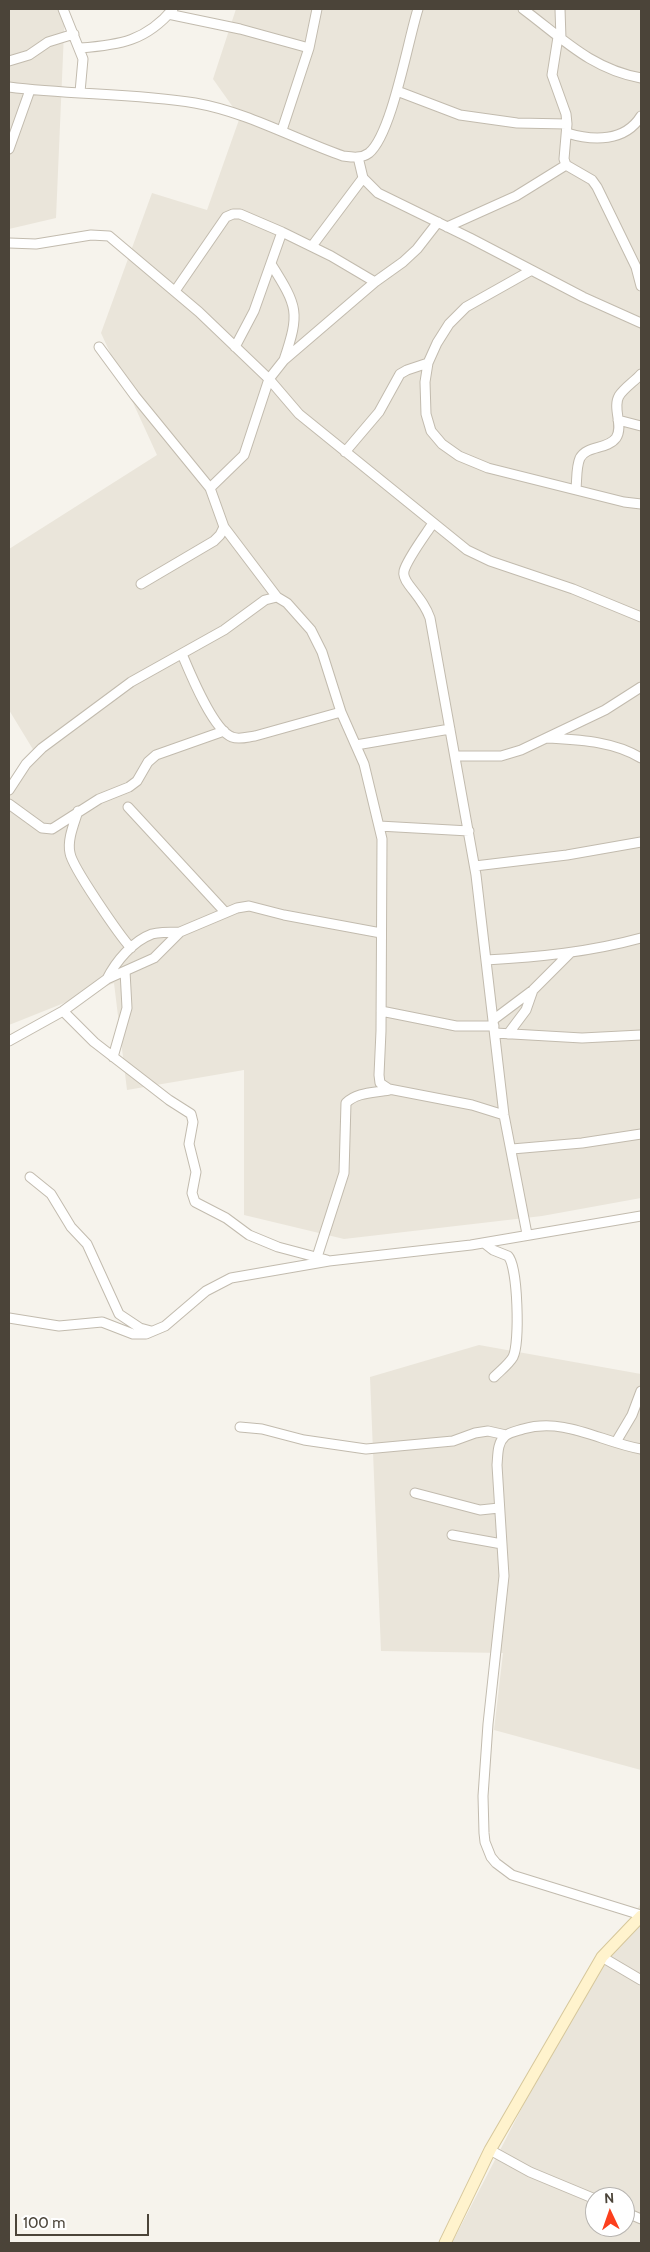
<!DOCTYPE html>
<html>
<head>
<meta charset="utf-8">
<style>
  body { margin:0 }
  #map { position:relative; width:650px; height:2252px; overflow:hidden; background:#f6f3ec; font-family:Cabin,sans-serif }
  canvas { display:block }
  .frame { position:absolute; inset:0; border:10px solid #4b4439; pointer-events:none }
  .north { position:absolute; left:585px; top:2187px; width:50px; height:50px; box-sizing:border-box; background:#fff; border:1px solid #b7b4b0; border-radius:50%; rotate:357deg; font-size:14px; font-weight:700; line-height:20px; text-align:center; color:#4b4439 }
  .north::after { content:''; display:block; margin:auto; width:18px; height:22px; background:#fc3f1d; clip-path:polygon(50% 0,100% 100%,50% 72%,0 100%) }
  .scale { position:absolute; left:15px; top:2214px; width:134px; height:22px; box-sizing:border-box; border:2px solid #4b4439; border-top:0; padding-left:6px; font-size:15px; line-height:18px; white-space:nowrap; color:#4b4439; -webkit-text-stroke:4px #fff; paint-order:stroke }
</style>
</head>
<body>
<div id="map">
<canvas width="650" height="2252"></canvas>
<div class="frame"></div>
<div class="north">N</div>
<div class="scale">100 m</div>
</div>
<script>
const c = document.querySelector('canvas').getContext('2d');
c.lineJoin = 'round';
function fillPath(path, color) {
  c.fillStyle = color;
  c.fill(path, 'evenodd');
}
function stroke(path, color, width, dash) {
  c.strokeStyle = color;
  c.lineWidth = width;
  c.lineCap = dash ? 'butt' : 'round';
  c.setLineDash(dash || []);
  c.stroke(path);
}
const residential = new Path2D(`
  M9,9H65L56,218L9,229Z
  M236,9H641V1198L542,1216L344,1239L244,1215V1070L127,1090L114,983L9,1025V791L37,756L9,710V549L157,455L101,333L152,193L207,210L240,117L213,79Z
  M479,1345L641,1374V1770L494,1730L503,1653L381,1651L370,1377Z
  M641,1903V2243H452L526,2100L597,1975ZM595,2197H625V2227H595Z`);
const minor = new Path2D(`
  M63,9L83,59L80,92
  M523,9C562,38 591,69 641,78
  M560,9L561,39
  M168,14L240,29L309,48
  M558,37L552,75L566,114L567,124L564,159L566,165L592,180L597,187L636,267L641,286
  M80,48C120,45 146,41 173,9
  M9,61L29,55L48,42L74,34
  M9,87C71,95 134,93 195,103C247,112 294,139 343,156C351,157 361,159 369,153C392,134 408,40 418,9
  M397,91L460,115L517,123L567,124
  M282,130L309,48L317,9
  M567,133C593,141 625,142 641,116
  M9,149L30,90
  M358,157L363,178L378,193L470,238L583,297L641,323
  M447,227L516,196L566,165
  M9,243L36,244L91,235L109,236L199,312L269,379L299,414L467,550L490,561L573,589L641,617
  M312,246L363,178
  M271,264C298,307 300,312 284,360
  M530,271L466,307L449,324L437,343L428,363L425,382L426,414L431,431L442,444L459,456L488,468L624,502L641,504
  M175,291L226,217L233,214H240L282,232L331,256L375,282
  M99,347L135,396L210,488L224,527L220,535L214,541L141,584
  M235,347L254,311L282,232
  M618,420L641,426
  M345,452L379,412L400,374L407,370L428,363
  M210,488L244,455L269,379L284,360L375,282L403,262L417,249L438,222
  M576,489C577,480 576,467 580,458C587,445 607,450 616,438C624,426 612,408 619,396C624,388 635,381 641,374
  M433,523C426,534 407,559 404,571C403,575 406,581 409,585C418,597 425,604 430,618L476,875L504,1115L527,1234
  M224,527L277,597
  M182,654C190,673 213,730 232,737C239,740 247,737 255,736L341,712
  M547,738C580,740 613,741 641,758
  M356,745L450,729
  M455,756H501L521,750L605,710L641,687
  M9,790L26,764L42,748L131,682L224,630L265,600L277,597L287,603L311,630L322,652L341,712L364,764L382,839L381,1031L379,1075L380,1083L389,1089L472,1105L504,1115
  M9,804L42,828L52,829L99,799L129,787L137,781L148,762L156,755L224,731
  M128,807L225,912
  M78,811C74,824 67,840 70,853C72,867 120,936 131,948
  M379,826L469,831
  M475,866L567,855L641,842
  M486,960C539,957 590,952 641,938
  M107,979C116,961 133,941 152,934C160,932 171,932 180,932
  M63,1011L94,1042L169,1100L191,1114L193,1122L189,1144L196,1172L192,1193L195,1202L226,1218L249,1235L278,1247L327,1260
  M381,1011L456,1026H494
  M493,1020L533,990L570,953
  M495,1033L582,1038L641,1035
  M508,1034L526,1010L533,990
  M9,1041L63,1011L107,979L154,958L180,932L237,908L249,906L284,915L381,933
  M113,1057L127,1008L125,971
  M512,1149L582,1143L641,1134
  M30,1177L51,1194L71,1227L87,1244L119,1314L140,1328L151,1331
  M484,1243L493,1250L508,1256C518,1266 520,1343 513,1357C509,1364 500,1371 494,1377
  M317,1257L344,1173L346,1103C357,1092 374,1093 389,1090
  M9,1318L59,1326L102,1322L133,1334H146L165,1326L206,1291L231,1278L329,1261L471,1245L641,1216
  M240,1427L262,1429L304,1440L366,1449L453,1441L475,1433L488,1431L506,1435
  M616,1442L632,1415L641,1391
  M641,1449C601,1442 565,1417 523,1429C517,1431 510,1432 505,1436C497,1443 498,1455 497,1465L504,1576L488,1724L483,1796L484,1833L485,1842L491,1857L496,1863L512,1875L641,1915
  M415,1493L480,1510L499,1508
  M452,1535L502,1544
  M602,1957L641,1980
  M490,2150L530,2172L595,2199
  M625,2212L641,2219`);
const secondary = new Path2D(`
  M445,2243L490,2150L602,1957L641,1916`);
fillPath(residential, '#eae5da');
stroke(minor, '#c2bbae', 11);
stroke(secondary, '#d6c79b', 13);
stroke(minor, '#fff', 9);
stroke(secondary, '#fff3cd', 11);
</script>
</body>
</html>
